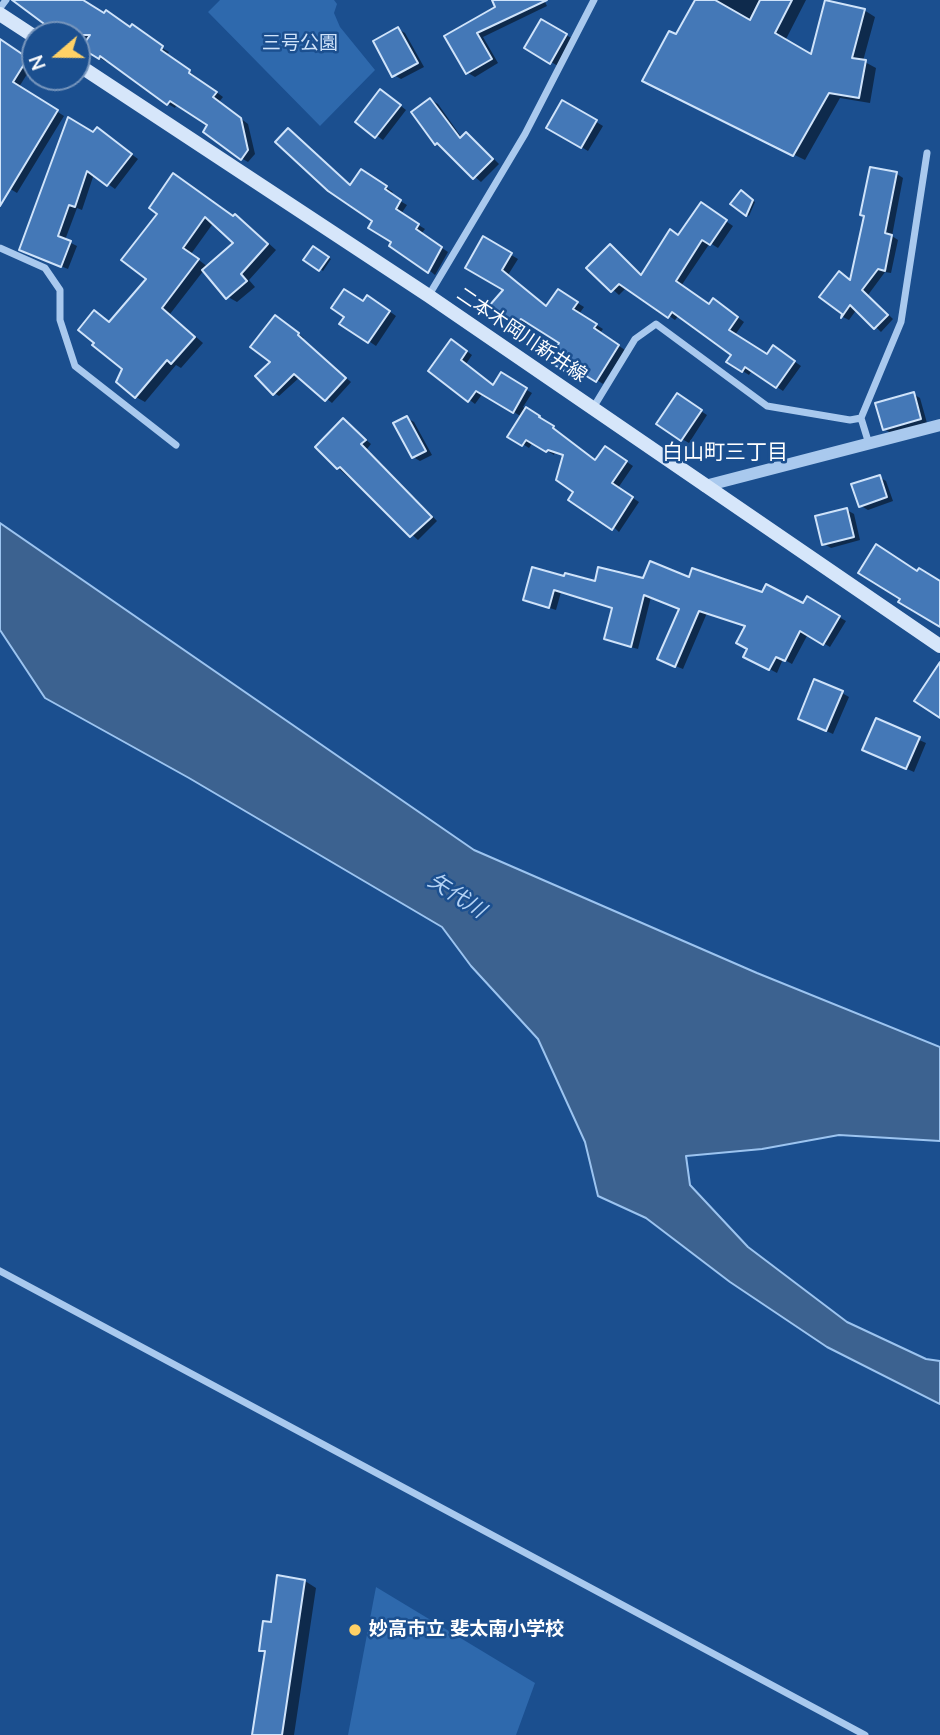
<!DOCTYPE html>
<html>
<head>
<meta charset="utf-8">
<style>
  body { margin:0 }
  #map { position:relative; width:940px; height:1735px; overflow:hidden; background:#1b4f8f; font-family:"Nunito Sans",sans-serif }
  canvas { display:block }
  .north { position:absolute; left:21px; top:21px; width:70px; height:70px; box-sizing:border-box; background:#1b4f8f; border:2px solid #7695bc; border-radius:50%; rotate:250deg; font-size:19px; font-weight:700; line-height:28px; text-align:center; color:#fff }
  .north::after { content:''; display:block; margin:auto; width:24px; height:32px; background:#ffd166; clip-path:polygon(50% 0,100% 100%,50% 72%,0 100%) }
</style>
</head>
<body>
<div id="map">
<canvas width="940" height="1735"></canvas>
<div class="north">N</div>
</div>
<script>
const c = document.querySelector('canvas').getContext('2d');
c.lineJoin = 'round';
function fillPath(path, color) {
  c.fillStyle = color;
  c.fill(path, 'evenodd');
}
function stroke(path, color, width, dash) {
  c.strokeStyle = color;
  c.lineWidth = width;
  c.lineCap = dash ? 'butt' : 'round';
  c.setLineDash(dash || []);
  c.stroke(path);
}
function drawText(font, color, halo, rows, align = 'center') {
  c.font = font + ' "Nunito Sans","Noto Sans JP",sans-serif';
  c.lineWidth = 5;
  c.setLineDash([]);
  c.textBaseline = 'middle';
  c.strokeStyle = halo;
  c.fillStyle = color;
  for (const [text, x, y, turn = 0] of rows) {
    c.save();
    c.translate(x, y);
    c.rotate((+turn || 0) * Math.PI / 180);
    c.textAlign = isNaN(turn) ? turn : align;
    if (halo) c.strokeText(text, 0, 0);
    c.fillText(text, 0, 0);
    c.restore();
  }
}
const green = new Path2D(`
  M220,0H334L337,4L334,13L340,27L375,70L320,126L208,12Z
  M376,1587L535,1683L516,1735H348Z`);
const water = new Path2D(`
  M0,523L474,850L757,973L940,1047V1141L839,1135L762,1149L686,1156L690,1185L748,1247L847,1322L926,1359L940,1361V1404L827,1347L730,1282L646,1218L598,1196L585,1142L538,1039L471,966L442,927L189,778L45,698L0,630Z`);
const shadow = new Path2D(`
  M24,0H78L169,52L167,55L223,97L219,102L248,124L255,154L248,162L241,158L209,125L177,104L175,108L168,104L108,59L106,62L81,46H77V35H62Z
  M494,0H544L547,6L483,37L498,63L475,77L468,73L447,36L497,7Z
  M697,0H806L785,41L812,56L864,10L875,17L863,61L876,68L870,103L840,98L805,160L655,87L676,36Z
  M542,21L573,39L558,66L527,48Z
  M398,29L405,33L424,67L401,79L394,75Z
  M0,45L9,46L34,63L19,87L64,116L17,193L2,184L0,191Z
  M387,95L406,110L383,140L357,122Z
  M431,100L438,104L462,138L466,134L473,138L499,164L481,182L436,144Z
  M563,102L603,126L588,151L548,127Z
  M288,130L352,186L368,175L393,192L390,195L407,205L401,214L425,229L421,234L448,252L435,275L394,241Z
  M94,134H104L138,159L115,189L94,174L82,210L77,208L65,240L77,246L68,269L28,253Z
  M871,169L897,174L903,178L892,236L898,240L891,273L885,272L868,295L893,319L881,332L857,309L849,320L843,317L865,216Z
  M744,194L755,202L749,216L732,203Z
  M708,209L733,226L718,248L710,243L681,286L710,306L720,304L744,322L735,335L768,356L781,352L801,366L783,391L752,370L749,375L728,362L733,354L679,315L675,320L627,287L619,295L589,268L610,246L643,275Z
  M160,213L236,216L245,222L276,250L249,280L255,287L237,302L228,297L204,270L170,314L203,343L181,368L176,365L145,402L136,397L95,312L111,323L149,279ZM214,222L236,243L208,267L191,254Z
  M484,239L518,259L508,275L548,307L558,291L584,307L579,314L603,329L600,333L625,350L603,384L578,368L574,375L551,360L562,343L529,322L522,330L492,306L506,289Z
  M314,248L331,259L323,271L306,259Z
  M375,301L396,316L376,346L342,323L364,303Z
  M281,320L304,338L302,339L351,382L332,403L300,377L279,396L274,393L273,362Z
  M457,344L472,355L466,364L493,386L501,375L532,393L523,407L546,421L545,422L596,462L612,452L633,466L618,488L639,502L619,532L576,492L565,456L555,452L554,455L533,442L529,448L510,436L522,417L483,393L475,404L431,371Z
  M913,394L920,398L927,423L891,433L884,429Z
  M684,400L707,415L689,443L682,439Z
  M407,418L414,422L432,455L420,461L413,457Z
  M343,420L371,444L367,449L437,521L418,540L338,468Z
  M879,477L886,481L893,501L868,510L861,506Z
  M847,510L854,514L860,540L831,548L824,544Z
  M566,578L596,583L690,580L804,605L807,599L846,621L830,647L808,634L792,664L783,659L777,673L745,656L749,648L747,627L707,613L683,669L668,663L681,609L651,597L638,649L612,642L606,638L613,609L561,592L556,610L525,600Z
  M842,693L849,697L833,734L807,722Z
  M877,721L926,743L914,772L871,753Z
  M305,1581L316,1588L294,1735H254L267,1653L261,1650L272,1624Z`);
const building = new Path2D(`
  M12,0H83L104,13L106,10L130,27L132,24L163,46L161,50L190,70L189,73L217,92L213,97L241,118L248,150L241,160L203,132L207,125L170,101L167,105L100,56L99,59L81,48L90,35H59Z
  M492,0H547L477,33L492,59L466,74L444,36L495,7Z
  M695,0H715L750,20L760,0H792L775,33L811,54L825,0L865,9L852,58L866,60L859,98L829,93L793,156L642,81L669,31L676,34Z
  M541,19L567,34L550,64L524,48Z
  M398,27L418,63L392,77L373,41Z
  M0,39L28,58L13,82L58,110L0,206Z
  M380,89L401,105L375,138L355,122Z
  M430,98L460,138L466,132L493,159L473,179L437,143L435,145L411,112Z
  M562,100L597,120L581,148L546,128Z
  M68,117L93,132L97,127L132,154L107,186L87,171L75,207L69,205L58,236L71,241L61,267L19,250Z
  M288,128L350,185L361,169L387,186L385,189L401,200L396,209L419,224L416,229L442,247L428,273L389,246L391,242L368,228L372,221L328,191L275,142Z
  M870,167L897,172L885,233L892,235L885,271L878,269L862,290L888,315L874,329L850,305L841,318L842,314L819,297L839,271L850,280L864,216L860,215Z
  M173,173L233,216L235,214L268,244L241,274L247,281L226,299L202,270L233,243L205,217L183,248L199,259L162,308L195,337L171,364L167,360L135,398L116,382L122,369L92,345L94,343L78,330L94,310L109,322L146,279L121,260L157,214L149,208Z
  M741,190L753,200L746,216L730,204Z
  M701,202L727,220L710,245L702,240L676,281L709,304L713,298L738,317L729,330L767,354L773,345L795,361L776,388L745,367L742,372L726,362L731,355L672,312L668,318L619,284L611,292L586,268L610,244L641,275L670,229L678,235Z
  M483,236L512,253L502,270L546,306L558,289L578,302L573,309L597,324L594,328L619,345L596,382L570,366L566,372L548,361L559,343L521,319L514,327L489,306L503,290L465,268Z
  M313,246L329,257L319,271L303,260Z
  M344,289L363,301L367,295L390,311L368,343L339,324L344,317L331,308Z
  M275,315L299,333L298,335L346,378L325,401L294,374L273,395L255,376L270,362L250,347Z
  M451,339L467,351L461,360L493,385L501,372L527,388L513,413L476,391L468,402L428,371Z
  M914,392L921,419L883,430L875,403Z
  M677,393L702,410L681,441L656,424Z
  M526,407L540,416L539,417L554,426L553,428L595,460L605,446L627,461L612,483L633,497L612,530L568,500L573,492L556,480L563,455L548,450L546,452L526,440L522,446L507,437Z
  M407,416L426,451L412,458L393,423Z
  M343,418L366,440L361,444L432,517L410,537L340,467L337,469L315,447Z
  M880,475L887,497L859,507L851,484Z
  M847,508L854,537L822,545L815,516Z
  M876,544L917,571L919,568L940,581V627L898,602L900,599L858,573Z
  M650,561L689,577L692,568L762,592L766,584L803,603L807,596L840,616L823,645L800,631L785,661L776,657L769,670L743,657L747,649L736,643L745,626L699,611L675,667L657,659L679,609L644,595L631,647L604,639L612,608L554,590L549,608L523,600L532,567L564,576L565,573L595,581L598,567L643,578Z
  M940,662V718L914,701Z
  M814,679L843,691L826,731L798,719Z
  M876,718L920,737L906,769L862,750Z
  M277,1575L305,1580L282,1735H252L265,1651H259L263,1621L271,1622Z`);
const minor = new Path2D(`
  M0,8L6,0
  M0,248L45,268L60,290V320L75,366L176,445
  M429,295L525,134L594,0
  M593,408L635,339L656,324L767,406L850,420L861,418L901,322L927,153
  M861,418L869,444
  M0,1271L865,1735`);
const tertiary = new Path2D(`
  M705,486L940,425`);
const secondary = new Path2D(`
  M0,14L35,37
  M77,64L429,296L940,646`);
const markers = [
  [355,1630,7,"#ffd166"]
];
const parkNames = [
  ["三号公園",300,44]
];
const streetNames = [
  ["二本木岡川新井線",521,336,34]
];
const poiNames = [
  ["妙高市立 斐太南小学校",369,1630]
];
const neighbourhoodNames = [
  ["白山町三丁目",725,454]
];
const waterNames = [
  ["矢代川",456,897,33]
];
fillPath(green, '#2e69ad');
fillPath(water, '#3c6290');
stroke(water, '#9cc4f0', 2);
fillPath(shadow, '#0007');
fillPath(building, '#4478b7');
stroke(building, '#cfe3fa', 2);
stroke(minor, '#a9c9ee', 7);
stroke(tertiary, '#a9c9ee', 12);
stroke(secondary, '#d6e6fa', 14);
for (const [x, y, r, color] of markers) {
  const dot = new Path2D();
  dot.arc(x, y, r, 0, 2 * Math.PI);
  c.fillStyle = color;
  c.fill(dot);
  stroke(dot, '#1b4f8f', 2.5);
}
drawText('19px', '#cfe3fa', '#1b4f8f', parkNames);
drawText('19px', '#fff', '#1b4f8f', streetNames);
drawText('bold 19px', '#fff', '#1b4f8f', poiNames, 'left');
drawText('21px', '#fff', '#1b4f8f', neighbourhoodNames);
drawText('italic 21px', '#b5d3f5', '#1b4f8f', waterNames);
</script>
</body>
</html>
